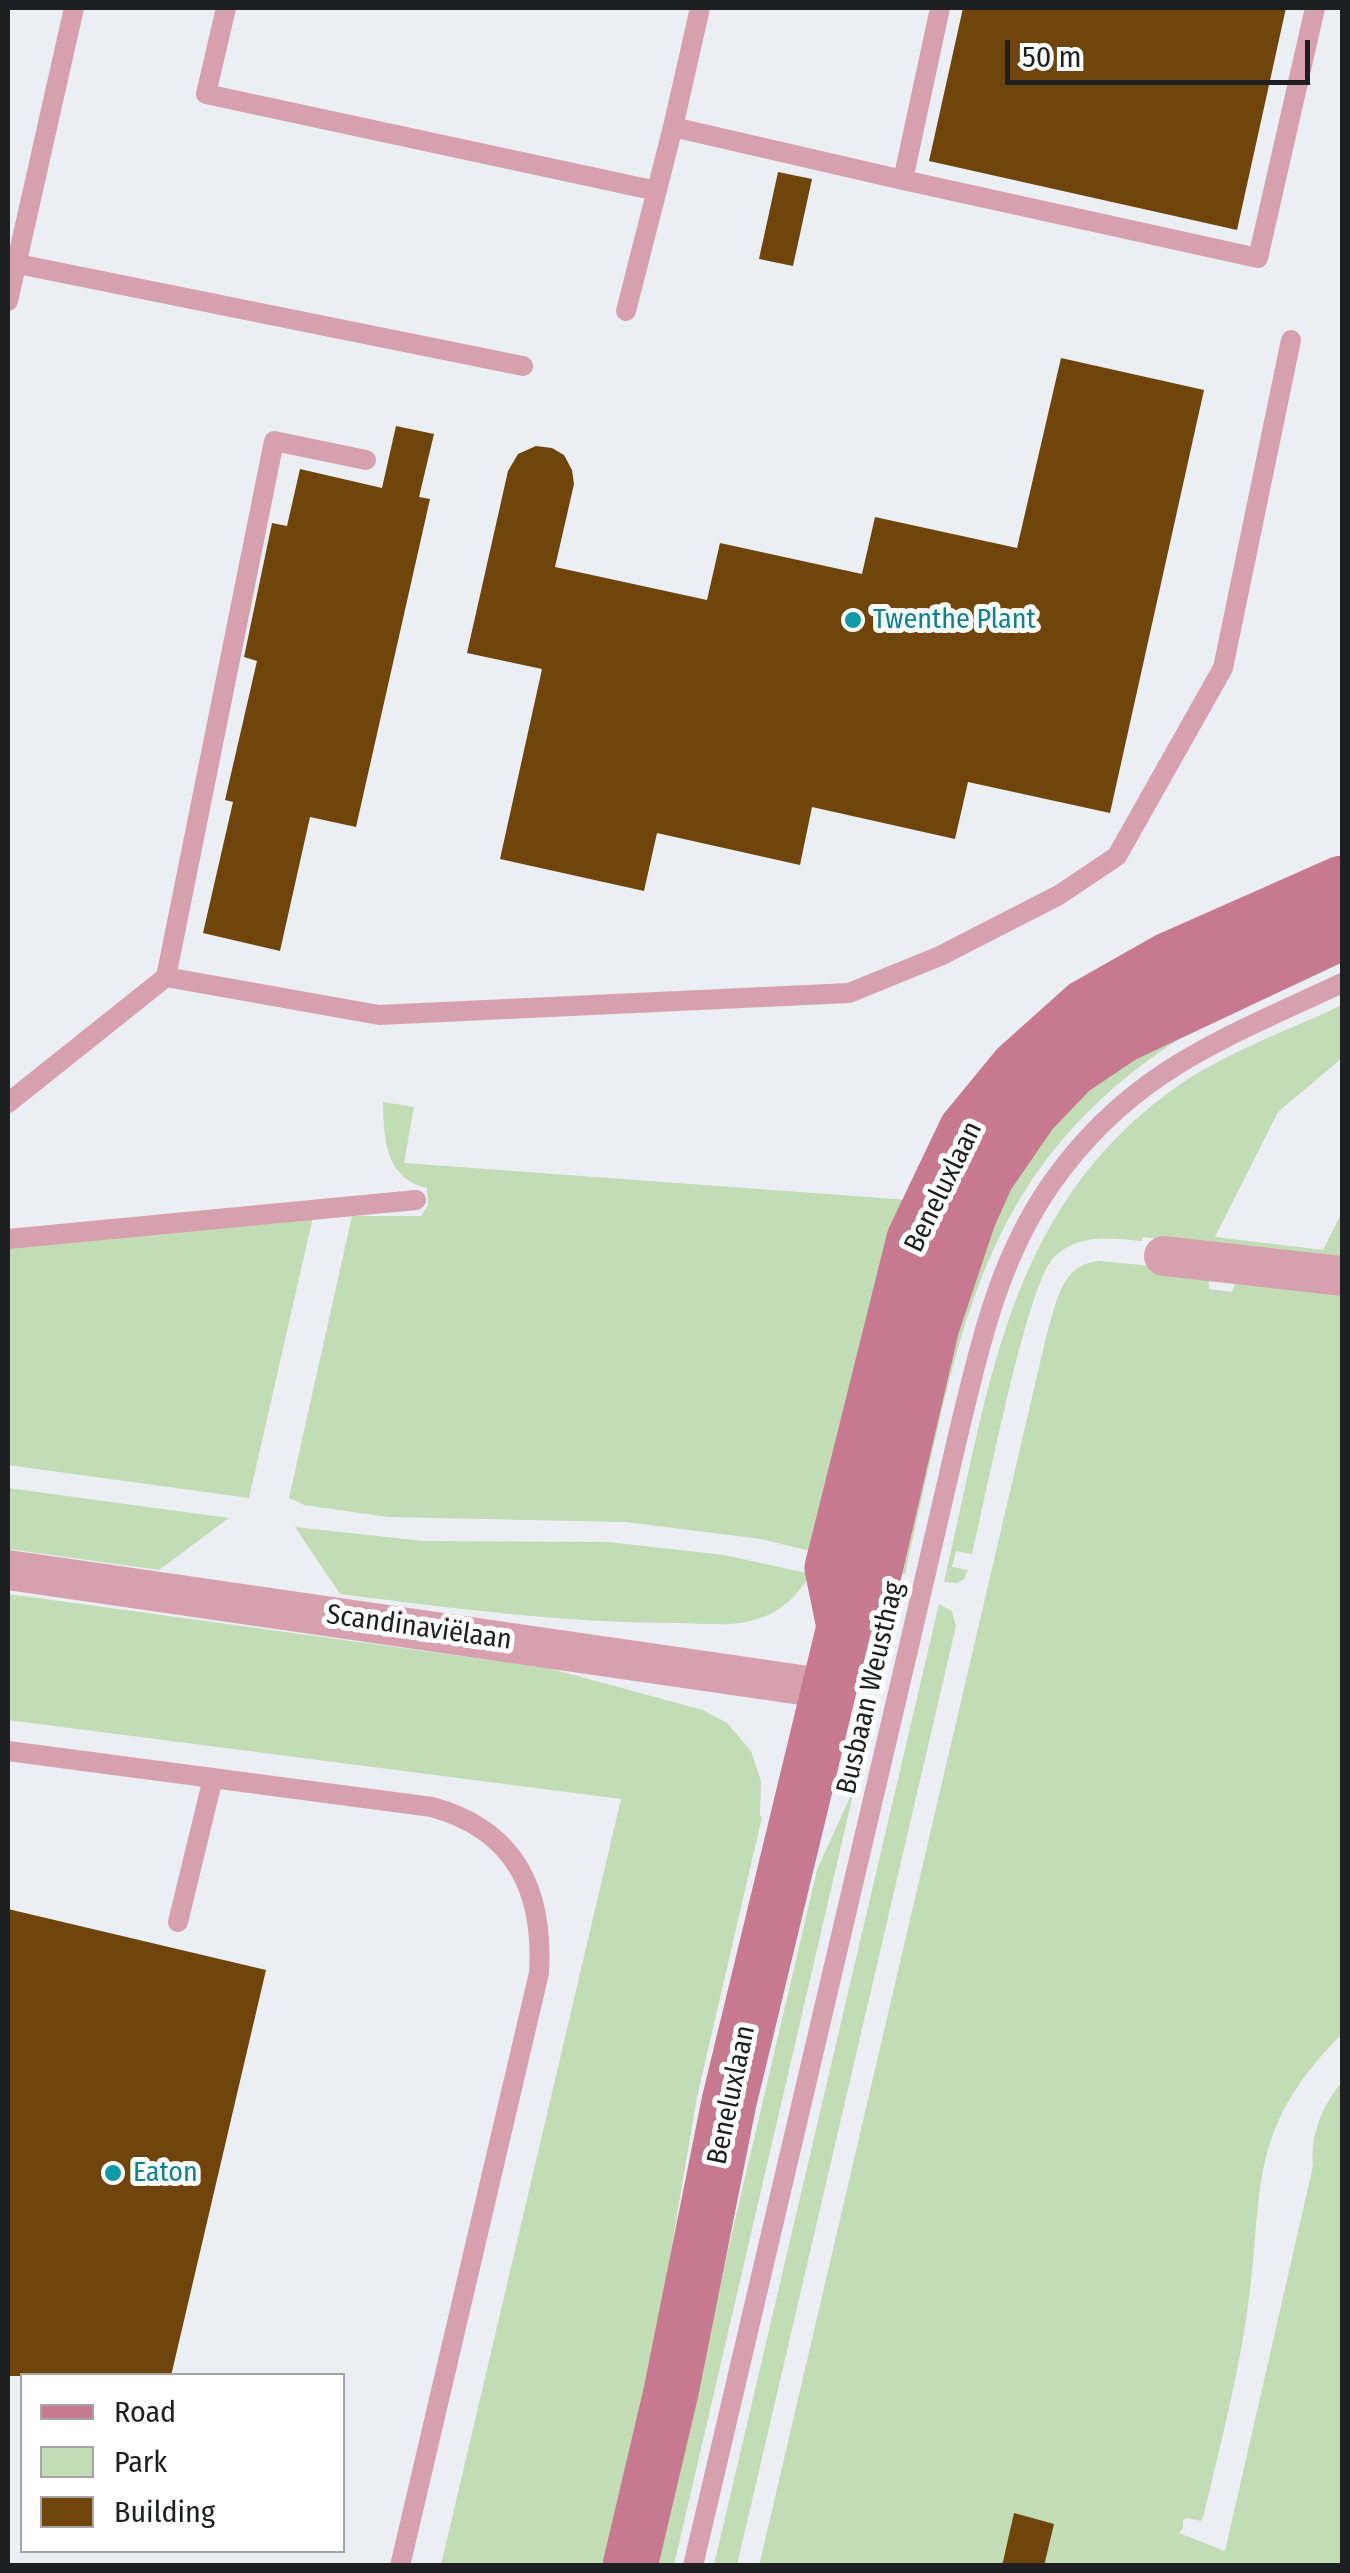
<!DOCTYPE html>
<html>
<head>
<meta charset="utf-8">
<style>
  body { margin:0 }
  #map { position:relative; width:1350px; height:2573px; overflow:hidden; background:#ebeff4; font-family:"Fira Sans Condensed",sans-serif }
  canvas { display:block }
  .frame { position:absolute; inset:0; border:10px solid #1e1f21; pointer-events:none }
  .legend { position:absolute; left:20px; top:2373px; width:325px; height:180px; box-sizing:border-box; background:#fff; border:2px solid #a5a5a6; margin:0; padding:12px 18px; list-style:none; font-size:30px; color:#1e1f21 }
  .legend li { display:flex; align-items:center; gap:20px; height:50px }
  .legend b { width:50px; border:2px solid #a5a5a6 }
  .scale { position:absolute; left:1005px; top:40px; width:305px; height:45px; box-sizing:border-box; border:5px solid #1e1f21; border-top:0; padding-left:12px; font-size:30px; line-height:35px; white-space:nowrap; color:#1e1f21; -webkit-text-stroke:8px #fff; paint-order:stroke }
</style>
</head>
<body>
<div id="map">
<canvas width="1350" height="2573"></canvas>
<div class="frame"></div>
<ul class="legend">
<li><b style="height:12px;background:#c77990"></b>Road</li>
<li><b style="height:28px;background:#c2dcb5"></b>Park</li>
<li><b style="height:28px;background:#6f450b"></b>Building</li>
</ul>
<div class="scale">50 m</div>
</div>
<script>
const c = document.querySelector('canvas').getContext('2d');
c.lineJoin = 'round';
function fillPath(path, color) {
  c.fillStyle = color;
  c.fill(path, 'evenodd');
}
function stroke(path, color, width, dash) {
  c.strokeStyle = color;
  c.lineWidth = width;
  c.lineCap = dash ? 'butt' : 'round';
  c.setLineDash(dash || []);
  c.stroke(path);
}
function drawText(font, color, halo, rows, align = 'center') {
  c.font = font + ' "Fira Sans Condensed",sans-serif';
  c.lineWidth = 10;
  c.setLineDash([]);
  c.textBaseline = 'middle';
  c.strokeStyle = halo;
  c.fillStyle = color;
  for (const [text, x, y, turn = 0] of rows) {
    c.save();
    c.translate(x, y);
    c.rotate((+turn || 0) * Math.PI / 180);
    c.textAlign = isNaN(turn) ? turn : align;
    if (halo) c.strokeText(text, 0, 0);
    c.fillText(text, 0, 0);
    c.restore();
  }
}
const green = new Path2D(`
  M1342,1005V1058L1278,1112L1215,1237L1323,1250L1342,1212V1259L1143,1237L1142,1241C1111,1238 1079,1233 1054,1257C1026,1285 985,1503 972,1554L956,1551L952,1567L968,1570L964,1579L957,1583L944,1582C989,1395 1003,1213 1172,1090C1223,1053 1285,1032 1342,1005Z
  M1203,1024C972,1162 962,1334 905,1574L884,1569L949,1292L1064,1096Z
  M383,1102L414,1107L404,1163L909,1200L818,1553L761,1539L626,1522L388,1517L304,1505L289,1498L352,1216H421L428,1205L427,1188C385,1178 384,1139 383,1102Z
  M313,1217L249,1498L8,1465V1245Z
  M1100,1261L1203,1271L1209,1281V1289L1232,1292L1236,1281L1342,1284V2034C1241,2134 1266,2196 1246,2320C1236,2385 1219,2450 1204,2514L1201,2521L1188,2518L1183,2520V2528L1179,2533L1225,2551L1313,2166C1310,2135 1322,2106 1342,2082V2565L759,2566L1047,1333C1057,1302 1061,1263 1100,1261Z
  M8,1488L229,1518L159,1570L8,1549Z
  M295,1527L423,1541L608,1542L724,1555L811,1574C797,1595 784,1610 760,1618C735,1628 702,1623 676,1623C563,1623 452,1608 340,1594Z
  M8,1594L548,1668L703,1710L727,1723L751,1751L761,1781L760,1816L762,1817L697,2097L648,2386L606,2565H441L621,1799L8,1720Z
  M939,1604L952,1611L956,1626L737,2565H714Z
  M855,1786L674,2565L654,2566L817,1870Z`);
const building = new Path2D(`
  M963,8H1286L1237,230L929,161Z
  M778,172L812,179L793,266L759,259Z
  M1061,358L1204,390L1110,813L968,782L955,839L812,807L800,865L657,833L644,891L500,859L542,669L467,653L508,471L518,454L536,446L552,448L564,455L572,470L574,484L555,567L707,600L720,543L862,574L875,517L1017,548Z
  M396,426L434,434L419,497L430,499L356,827L310,817L280,951L203,933L233,802L225,800L257,661L244,657L272,523L287,526L300,469L382,488Z
  M8,1909L266,1970L171,2376H8Z
  M1014,2513L1054,2524L1044,2566H1002Z`);
const lane = new Path2D(`
  M226,8L206,94L657,191
  M673,127L700,8
  M903,180L1258,258L1315,8
  M8,262L523,366
  M8,301L74,8
  M626,311L673,127L903,180L940,8
  M166,977L274,441L366,460
  M8,1103L166,977L379,1015L849,993L940,956L1059,895L1117,856L1223,668L1291,340
  M8,1239L416,1200
  M8,1751L432,1807C515,1830 544,1890 539,1973L400,2566
  M178,1922L213,1778
  M693,2566C764,2265 834,1964 905,1663C922,1590 939,1517 956,1444C978,1353 996,1263 1051,1184C1130,1071 1223,1039 1342,983`);
const street = new Path2D(`
  M1164,1256L1342,1276
  M8,1570L829,1689`);
const secondary = new Path2D(`
  M844,1627L832,1568L914,1239L966,1130L1017,1068L1085,1007L1168,960L1342,883
  M630,2566L671,2392L729,2102L844,1627L873,1578L932,1326L969,1216L987,1176L1031,1112L1071,1070L1123,1035L1342,932`);
const markers = [
  [853,620,10,"#0f9aa8"],
  [113,2173,10,"#0f9aa8"]
];
const cultureNames = [
  ["Twenthe Plant",873,620],
  ["Eaton",133,2173]
];
const streetNames = [
  ["Beneluxlaan",944,1187,-64],
  ["Scandinaviëlaan",419,1628,8],
  ["Busbaan Weusthag",871,1688,-77],
  ["Beneluxlaan",732,2095,-78]
];
fillPath(green, '#c2dcb5');
fillPath(building, '#6f450b');
stroke(lane, '#d7a0af', 20);
stroke(street, '#d7a0af', 40);
stroke(secondary, '#c77990', 55);
for (const [x, y, r, color] of markers) {
  const dot = new Path2D();
  dot.arc(x, y, r, 0, 2 * Math.PI);
  c.fillStyle = color;
  c.fill(dot);
  stroke(dot, '#fff', 4);
}
drawText('28px', '#0d838f', '#fff', cultureNames, 'left');
drawText('28px', '#1e1f21', '#fff', streetNames);
</script>
</body>
</html>
